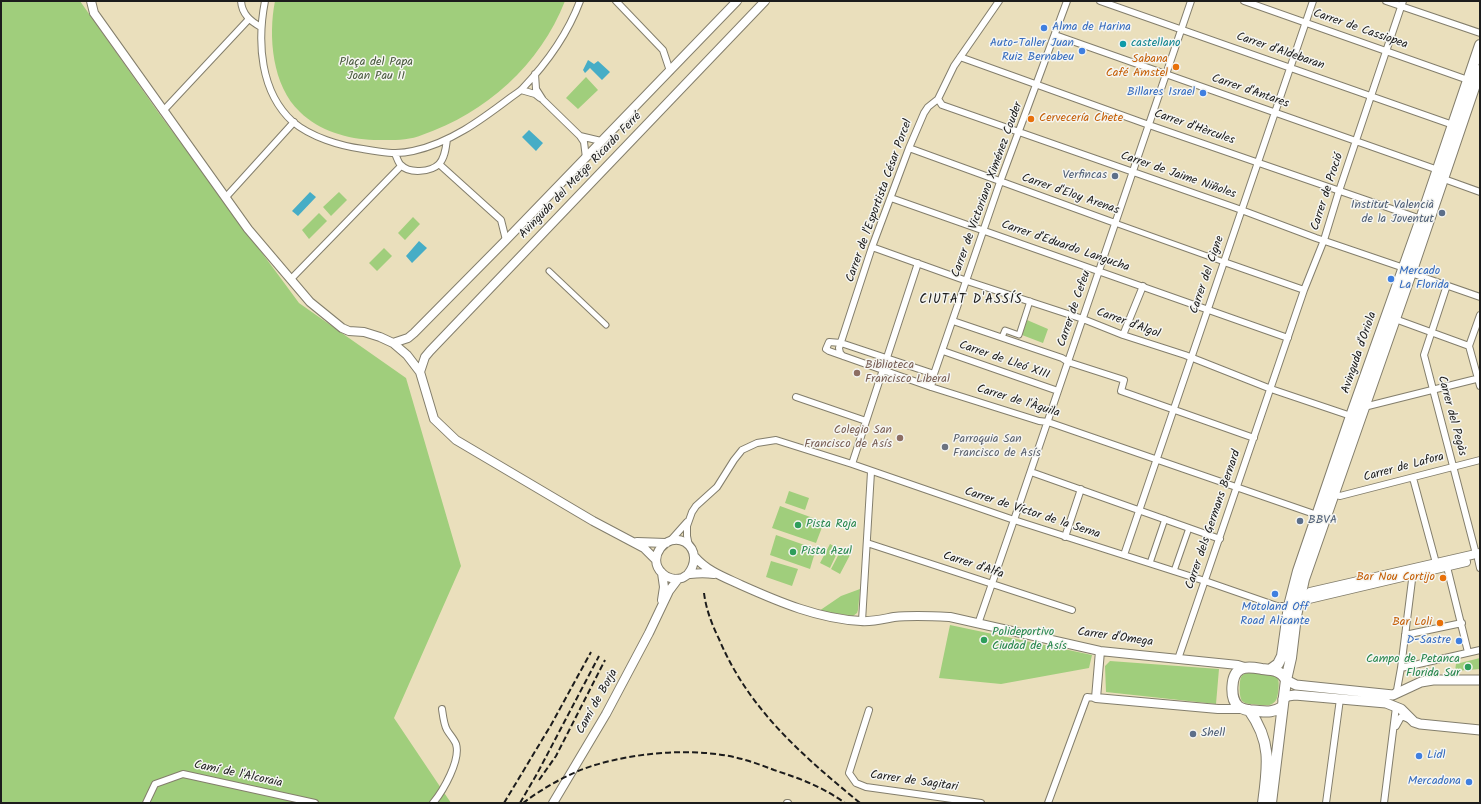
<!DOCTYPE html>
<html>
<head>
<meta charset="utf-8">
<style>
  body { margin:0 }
  #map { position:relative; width:1481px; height:804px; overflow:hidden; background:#eadfbc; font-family:Kalam,sans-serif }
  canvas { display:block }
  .frame { position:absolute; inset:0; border:2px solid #1c1c1c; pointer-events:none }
</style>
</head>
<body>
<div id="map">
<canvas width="1481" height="804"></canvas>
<div class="frame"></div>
</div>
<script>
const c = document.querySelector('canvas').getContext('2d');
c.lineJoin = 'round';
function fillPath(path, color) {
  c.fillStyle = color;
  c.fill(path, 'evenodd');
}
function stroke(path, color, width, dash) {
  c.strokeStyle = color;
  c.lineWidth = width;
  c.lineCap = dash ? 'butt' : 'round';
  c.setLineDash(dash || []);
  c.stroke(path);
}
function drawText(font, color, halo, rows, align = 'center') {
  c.font = font + ' Kalam,sans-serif';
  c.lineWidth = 3;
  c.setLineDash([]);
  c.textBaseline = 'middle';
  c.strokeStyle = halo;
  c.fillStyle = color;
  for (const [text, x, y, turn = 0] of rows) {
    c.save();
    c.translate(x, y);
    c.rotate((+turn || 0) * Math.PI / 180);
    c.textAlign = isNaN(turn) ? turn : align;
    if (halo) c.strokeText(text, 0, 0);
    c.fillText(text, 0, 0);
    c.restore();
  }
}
const green = new Path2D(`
  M1,1H80L158,112L299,303L406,378L461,566L394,718L451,803H1Z
  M275,1H565C540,65 486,113 422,135C408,141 390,140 374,140C348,139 319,131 300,112C272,86 268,36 275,1Z
  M586,77L598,90L578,109L566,98Z
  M339,192L347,200L331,216L323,207Z
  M319,213L327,221L309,239L302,230Z
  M413,217L420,224L405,240L398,233Z
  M384,248L392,256L377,271L369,263Z
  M1027,320L1048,329L1043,343L1022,335Z
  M789,491L809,498L805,510L785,503Z
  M780,506L824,522L816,543L772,528Z
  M776,535L816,549L810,569L770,555Z
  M830,544L839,549L830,568L820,563Z
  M841,550L850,555L840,574L831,569Z
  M771,561L798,569L792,586L766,577Z
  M860,589L858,610L857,613L853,616L819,611L841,596Z
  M950,625L1092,655L1089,668L1001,684L939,678Z
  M1480,658V669L1455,671L1456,664Z
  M1110,661L1219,669L1216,704L1106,692L1105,666Z
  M1252,672C1271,674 1282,669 1278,693C1277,698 1277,701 1272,704C1269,706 1264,705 1260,705C1255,704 1246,705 1242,701C1239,697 1239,682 1241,677C1243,673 1248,673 1252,672Z`);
const water = new Path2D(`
  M588,60L594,64L598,61L610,72L602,80L590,68L585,73L583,70Z
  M529,130L543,143L536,151L522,137Z
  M310,192L316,197L298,216L292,211Z
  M419,241L427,248L412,263L406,256Z`);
const pedestrian = new Path2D(`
  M1115,223L1224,262
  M549,271L606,325
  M1002,337L1005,330L1019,335L1030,301
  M1150,563L1165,519
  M1174,571L1189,528`);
const minor = new Path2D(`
  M241,1C242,14 250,21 261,27
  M265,1C257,42 260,92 293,122C311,137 340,146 363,149C380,152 396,155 413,151C450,143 481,120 510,98C514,95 519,92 522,89C546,64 568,33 580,1
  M616,1L663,50L670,71
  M1100,1L1453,125
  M1244,1L1468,80
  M1386,1L1480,33
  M1055,35L1438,170
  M960,57L1149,125L1421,219
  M535,74L536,89L543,100L580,136
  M521,90L535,94L540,98
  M938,99L942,105L1236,208L1316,238L1404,268L1411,273L1480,297
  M163,111L249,19
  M909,148L1115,223
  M395,154C397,157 398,163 401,165C409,174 431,172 439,164C445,158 446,147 447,139
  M586,158L584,142L580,136L601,141
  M439,164L501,220L506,240
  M1444,179L1480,192
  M226,197L294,122
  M891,198L1288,338
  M872,247L967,281L1083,319L1123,335L1185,355L1271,389L1351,416
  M1224,262L1304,290
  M291,279L401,166
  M1447,285L1424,355L1476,554
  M1480,315L1469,346L1480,386
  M1395,319L1469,346
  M953,321L1062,358L1068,362L1124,380L1121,391L1254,438
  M1123,335L1143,286
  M943,351L1058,391
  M843,356L840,353L839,348L872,247L909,148L924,113L928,107L938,99L954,66L999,1
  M934,374L841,343L829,342L826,349L829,351L931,387L1039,421L1048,422L1317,515
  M931,387L934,374L1000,182L1067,1
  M796,397L866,421
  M1364,407L1480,378
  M852,464L918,263
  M1031,472L1220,539
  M1413,478L1436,563
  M1333,494L1340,496L1480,460
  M1065,537L1081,489
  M671,540L687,522
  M867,543L1072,610
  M689,546L687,536V526L692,512L696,506L717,487L734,460L742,450L757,443L776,440L852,464L1014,520L1205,581L1277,606H1289L1292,604
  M1124,555L1313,1
  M1478,559L1480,568
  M1447,567L1468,652
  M862,621L871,472
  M978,624L1014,520L1191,1
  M1405,635L1462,623
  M1178,659L1304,290L1324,240L1339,191L1403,1
  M1401,668L1480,650
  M1393,695L1397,690L1401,668L1413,572
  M869,710L849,773L856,783L866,787L981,803
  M1396,726L1401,717H1404L1411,720
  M146,803L155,784L183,774L315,803
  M433,803C443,791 461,760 456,744C454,739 450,735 447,730C444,725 443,716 442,709
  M787,803H788
  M1048,803L1087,697L1096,698
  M1326,803L1340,699
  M1384,803L1396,707`);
const tertiary = new Path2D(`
  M91,1L94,13L248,229L310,302L342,328L349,331L364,332L380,337L393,343L407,355L420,372L434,419L456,440L593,521L644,548L656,560
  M393,343L408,338L414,333L506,240L737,1
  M420,372L425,357L430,351L765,1
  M637,542L666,543
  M695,557C707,571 724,577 741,585C779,602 819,619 861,621C872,622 883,619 894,617C913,615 931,616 950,617L1100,651L1238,665L1248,668
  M662,573L664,587L662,600
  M688,574C696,564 697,550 685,542C666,532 646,558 662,573C667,578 675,580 682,578C685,577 687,574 690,574C698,573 707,573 714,574
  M1299,601L1310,592L1480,553
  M1301,603L1309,599L1466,562
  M1100,651L1096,698L1218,709H1244
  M553,803L606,714L649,633L669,591L678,579`);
const secondary = new Path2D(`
  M1286,680L1296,685L1393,695L1421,682L1433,680H1480
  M1283,699L1288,696L1295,695L1386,703L1401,709L1414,722L1420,724L1480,730`);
const primary = new Path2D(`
  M1271,669L1278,664L1282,656L1289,606L1298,571L1351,416L1421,219L1480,45
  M1282,707C1274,712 1268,712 1259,711C1251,710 1244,711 1238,706C1230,699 1230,674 1241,669C1247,666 1256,668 1262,669C1272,670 1281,670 1286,680
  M1249,710C1272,742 1268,766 1263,803
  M1271,803L1286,680L1291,658L1296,616L1304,579L1411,273L1480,70`);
const rail = new Path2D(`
  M704,593C706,609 712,625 719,639C749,710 802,755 860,803
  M539,780L556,756L605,660
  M504,803L551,725L591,652
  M520,803L538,772L599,656
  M523,803C543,788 571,772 595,765C639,752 697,747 742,759C753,762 764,766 774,770C801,779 821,786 845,803`);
const markers = [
  [1044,28,4,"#3f7fe0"],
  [1123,44,4,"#0f9aa8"],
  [1082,51,4,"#3f7fe0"],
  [1176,67,4,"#e8710a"],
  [1203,93,4,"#3f7fe0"],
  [1031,119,4,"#e8710a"],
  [1115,176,4,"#5c6f8a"],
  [1442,213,4,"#5c6f8a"],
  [1391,279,4,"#3f7fe0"],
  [857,373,4,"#8d6e63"],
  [900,438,4,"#8d6e63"],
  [945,447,4,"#6b7280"],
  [1300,521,4,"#5c6f8a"],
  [798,525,4,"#2e9e5b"],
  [793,552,4,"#2e9e5b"],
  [1443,578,4,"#e8710a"],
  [1275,594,4,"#3f7fe0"],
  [1440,623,4,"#e8710a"],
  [984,640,4,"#2e9e5b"],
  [1459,641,4,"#3f7fe0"],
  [1468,667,4,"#2e9e5b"],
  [1193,734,4,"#5c6f8a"],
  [1419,756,4,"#3f7fe0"],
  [1469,782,4,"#3f7fe0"]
];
const shopNames = [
  ["Alma de Harina",1052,28,"left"],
  ["Auto-Taller Juan",1074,44],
  ["Ruiz Bernabeu",1074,58],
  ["Billares Israel",1195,93],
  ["Mercado",1399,272,"left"],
  ["La Florida",1399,286,"left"],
  ["Motoland Off",1275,608,"center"],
  ["Road Alicante",1275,622,"center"],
  ["D-Sastre",1451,641],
  ["Lidl",1427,756,"left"],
  ["Mercadona",1461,782]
];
const streetNames = [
  ["Carrer de Cassiopea",1360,30,19],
  ["Carrer d'Aldebaran",1280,52,19],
  ["Carrer d'Antares",1250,92,19],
  ["Carrer d'Hèrcules",1194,128,19],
  ["Avinguda del Metge Ricardo Ferré",581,176,-46],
  ["Carrer de Jaime Niñoles",1178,176,19],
  ["Carrer de Victoriano Ximénez Couder",988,190,-70],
  ["Carrer de Proció",1328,192,-72],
  ["Carrer d'Eloy Arenas",1070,195,19],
  ["Carrer de l'Esportista César Porcel",880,201,-70],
  ["Carrer d'Eduardo Langucha",1065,247,19],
  ["Carrer del Cigne",1208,275,-71],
  ["Carrer de Cefeu",1075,309,-71],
  ["Carrer d'Algol",1128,324,20],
  ["Avinguda d'Oriola",1360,353,-71],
  ["Carrer de Lleó XIII",1004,361,19],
  ["Carrer de l'Àguila",1018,402,17],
  ["Carrer del Pegàs",1451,416,75],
  ["Carrer de Lafora",1404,468,-15],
  ["Carrer de Víctor de la Serna",1032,514,18],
  ["Carrer dels Germans Bernard",1214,520,-71],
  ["Carrer d'Alfa",973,566,18],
  ["Carrer d'Omega",1115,638,8],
  ["Camí de Borja",598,702,-61],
  ["Camí de l'Alcoraia",238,775,12],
  ["Carrer de Sagitari",914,782,8]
];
const cultureNames = [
  ["castellano",1131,44]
];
const foodNames = [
  ["Sabana",1168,60],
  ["Café Amstel",1168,74],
  ["Cervecería Chete",1039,119,"left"],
  ["Bar Nou Cortijo",1435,578],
  ["Bar Loli",1432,623]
];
const parkNames = [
  ["Plaça del Papa",376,63],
  ["Joan Pau II",376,77]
];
const serviceNames = [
  ["Verfincas",1107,176],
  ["Institut Valencià",1434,206],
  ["de la Joventut",1434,220],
  ["BBVA",1308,521,"left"],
  ["Shell",1201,734,"left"]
];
const educationNames = [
  ["Biblioteca",865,366],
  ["Francisco Liberal",865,380],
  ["Colegio San",892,431,"right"],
  ["Francisco de Asís",892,445,"right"]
];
const worshipNames = [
  ["Parroquia San",953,440],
  ["Francisco de Asís",953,454]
];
const leisureNames = [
  ["Pista Roja",806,525],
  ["Pista Azul",801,552],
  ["Polideportivo",992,633],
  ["Ciudad de Asís",992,647],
  ["Campo de Petanca",1460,660,"right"],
  ["Florida Sur",1460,674,"right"]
];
const neighbourhoodNames = [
  ["CIUTAT D'ASSÍS",971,301]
];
fillPath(green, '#a0ce7c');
fillPath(water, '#46adc6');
stroke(pedestrian, '#837e6c', 7);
stroke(minor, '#837e6c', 8);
stroke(tertiary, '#837e6c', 10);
stroke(secondary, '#837e6c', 11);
stroke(primary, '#837e6c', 12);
stroke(pedestrian, '#fff', 5);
stroke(minor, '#fff', 6);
stroke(tertiary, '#fff', 8);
stroke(secondary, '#fff', 9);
stroke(primary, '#fff', 10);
stroke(rail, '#1c1c1c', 2, [6, 3]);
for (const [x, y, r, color] of markers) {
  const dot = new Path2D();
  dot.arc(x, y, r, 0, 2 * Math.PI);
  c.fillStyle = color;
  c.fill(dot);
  stroke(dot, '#f6f6f2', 1.5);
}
drawText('12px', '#366cbe', '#f6f6f2', shopNames, 'right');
drawText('12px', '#1c1c1c', '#f6f6f2', streetNames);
drawText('12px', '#0d838f', '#f6f6f2', cultureNames, 'left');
drawText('12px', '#c56008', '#f6f6f2', foodNames, 'right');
drawText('12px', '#4a5a3e', '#f6f6f2', parkNames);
drawText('12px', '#4e5e75', '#f6f6f2', serviceNames, 'right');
drawText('12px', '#785e54', '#f6f6f2', educationNames, 'left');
drawText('12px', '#5b616d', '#f6f6f2', worshipNames, 'left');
drawText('12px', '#27864d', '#f6f6f2', leisureNames, 'left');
c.letterSpacing = '1px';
drawText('13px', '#1c1c1c', '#f6f6f2', neighbourhoodNames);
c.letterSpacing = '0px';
</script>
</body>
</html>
